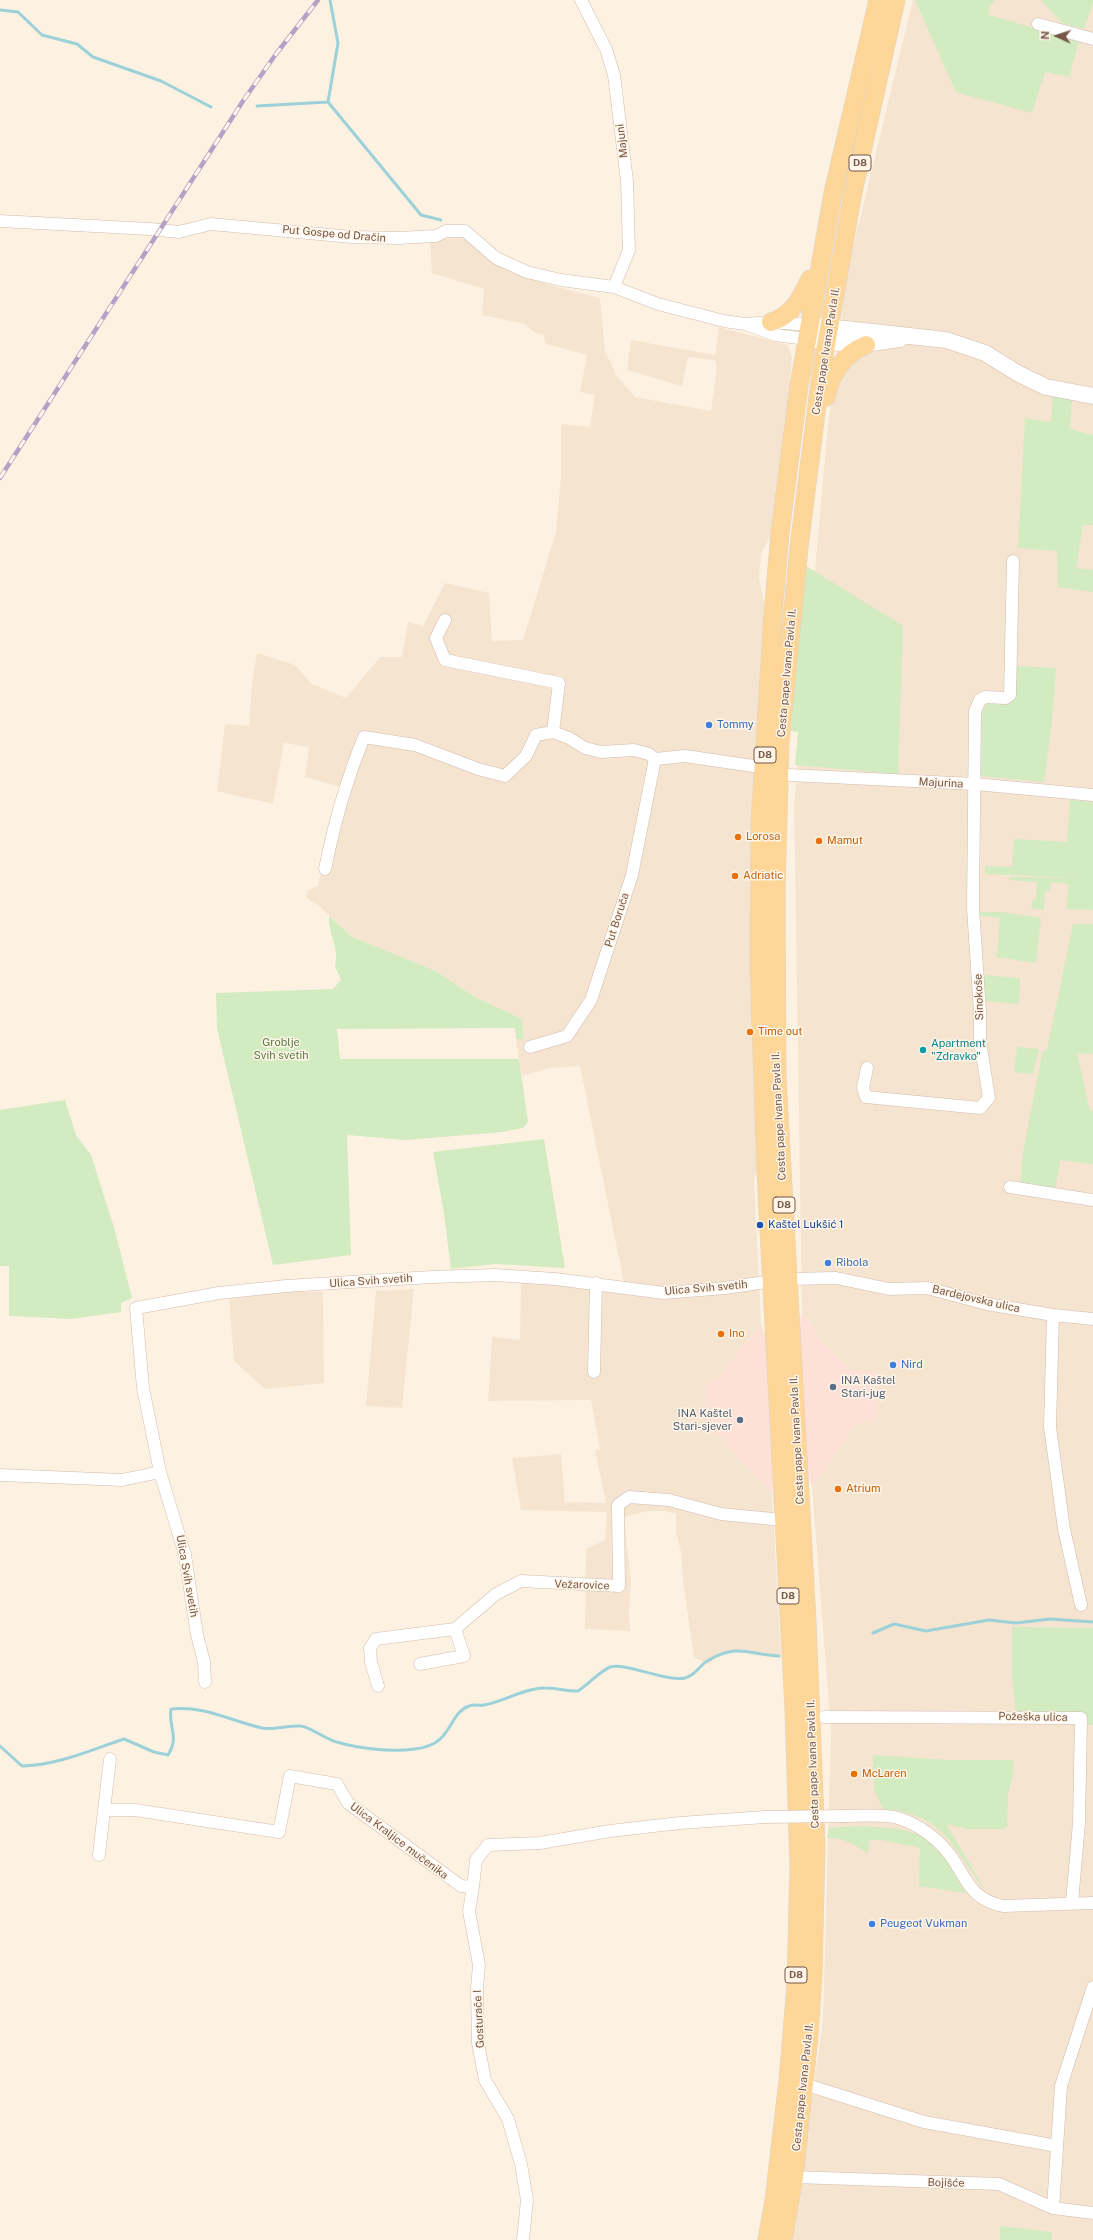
<!DOCTYPE html>
<html>
<head>
<meta charset="utf-8">
<style>
  body { margin:0 }
  #map { position:relative; width:1093px; height:2240px; overflow:hidden; background:#fdf2e2; font-family:"Public Sans",sans-serif }
  canvas { display:block }
  .north { position:absolute; left:1037px; top:16px; width:40px; height:40px; -webkit-text-stroke:3px #fff6e9; paint-order:stroke; rotate:273deg; font-size:11px; font-weight:700; line-height:16px; text-align:center; color:#765748 }
  .north::after { content:''; display:block; margin:auto; width:14px; height:18px; background:#765748; clip-path:polygon(50% 0,100% 100%,50% 72%,0 100%) }
</style>
</head>
<body>
<div id="map">
<canvas width="1093" height="2240"></canvas>
<div class="north">N</div>
</div>
<script>
const c = document.querySelector('canvas').getContext('2d');
c.lineJoin = 'round';
function fillPath(path, color) {
  c.fillStyle = color;
  c.fill(path, 'evenodd');
}
function stroke(path, color, width, dash) {
  c.strokeStyle = color;
  c.lineWidth = width;
  c.lineCap = dash ? 'butt' : 'round';
  c.setLineDash(dash || []);
  c.stroke(path);
}
function drawText(font, color, halo, rows, align = 'center') {
  c.font = font + ' "Public Sans",sans-serif';
  c.lineWidth = 3;
  c.setLineDash([]);
  c.textBaseline = 'middle';
  c.strokeStyle = halo;
  c.fillStyle = color;
  for (const [text, x, y, turn = 0] of rows) {
    c.save();
    c.translate(x, y);
    c.rotate((+turn || 0) * Math.PI / 180);
    c.textAlign = isNaN(turn) ? turn : align;
    if (halo) c.strokeText(text, 0, 0);
    c.fillText(text, 0, 0);
    c.restore();
  }
}
const residential = new Path2D(`
  M913,0H1093V2240H792L823,2020L831,1732L812,1487L842,1443L857,1424L876,1420L849,1369L825,1345L802,1312L794,805L827,435L846,276Z
  M467,237L491,260L515,274L553,286L600,298L605,351L617,376L635,397L711,411L717,366L714,360L688,357L682,386L627,370L631,340L715,355L719,327L787,345L792,356L788,407L774,529L761,554L759,579L766,610L758,1167L754,1180L761,1323L720,1376L705,1384L719,1434L772,1494L781,1657L764,1656L737,1650L719,1654L709,1664L694,1657L683,1582L681,1552L676,1533V1514L665,1511H647L624,1517L631,1580L629,1612L630,1631L585,1629L586,1549L605,1540L607,1512L521,1510L512,1458L561,1454L565,1502L606,1503L595,1450H600L591,1400L488,1401L492,1337L520,1340L521,1273L624,1283L580,1066L550,1068L522,1076L516,1039L524,1038L522,1019L475,997L436,971L352,937L318,905L306,898L308,890L318,886L342,787L305,777L309,747L284,743L273,804L217,791L225,724L249,726L252,682L257,653L295,665L312,684L346,698L380,657H402L408,622L423,626L445,583L489,593L492,641L523,640L556,532L561,476V424L590,427L595,395L580,392L587,355L546,344L543,335L532,331L525,324L482,315L484,289L432,273L430,240Z
  M414,1289L402,1408L366,1406L376,1291Z
  M275,1292H323L324,1383L265,1389L234,1361L229,1299Z`);
const commercial = new Path2D(`
  M802,1312L825,1345L849,1369L876,1372L877,1420L857,1424L842,1443L812,1487L804,1462L797,1341Z
  M761,1323L769,1348L774,1462L772,1494L719,1434L707,1432L705,1384L720,1376Z`);
const green = new Path2D(`
  M915,0H995L989,7V15L1079,41L1069,77L1045,72L1032,113L956,92Z
  M1041,0H1093V3L1084,29L1062,23Z
  M1053,394L1072,396L1070,429L1093,435V525H1083L1076,568L1093,570V592L1058,587L1057,551L1018,548L1025,418L1051,422Z
  M803,564L903,626L898,774L795,765L798,732L791,731Z
  M1015,666L1056,668L1052,720L1044,782L981,776L982,713L987,703L1013,702Z
  M1070,800L1093,802V910L1066,909L1069,884L1051,882L1049,891H1045L1044,910L1031,908L1033,899H1036L1037,882L1009,880V877L1077,878L985,874L986,866L1012,867L1014,839L1067,842Z
  M977,912H1002L1041,918L1036,963L997,957L1000,918L977,915Z
  M329,916L352,937L436,971L475,997L522,1019L524,1039H516L515,1028L337,1029L340,1059H519L528,1122L523,1128L503,1132L405,1140L347,1135L351,1255L273,1265L217,1029L216,993L333,989L341,980L335,966C340,948 328,935 329,916Z
  M1073,924H1093V1054L1077,1053L1090,1110H1093V1164L1060,1160L1055,1190L1020,1185L1023,1152L1043,1050H1047Z
  M984,975L1020,978L1019,1004L986,1001Z
  M1017,1047L1039,1049L1033,1074L1014,1072Z
  M65,1100L76,1135L91,1155L114,1227L132,1298L121,1303V1312L72,1319L9,1316V1266H0V1110Z
  M544,1139L565,1268L495,1264L451,1269L443,1207L433,1152Z
  M1012,1627L1093,1628V1725L1016,1714L1012,1676Z
  M873,1755L948,1760H1013V1773L1008,1795L1007,1827L1003,1829H967L946,1824L984,1888C951,1846 944,1814 883,1809L874,1790Z
  M858,1826C877,1827 898,1827 916,1834C936,1842 958,1874 965,1893L919,1886L920,1848L882,1840H869L868,1854C854,1844 844,1837 827,1838L829,1828Z
  M1000,2226L1052,2232L1051,2240H1000Z`);
const stream = new Path2D(`
  M330,0L338,43L328,102L421,215L441,220
  M0,10L18,12L42,35L77,44L93,57L161,81L211,107
  M257,106L328,102
  M873,1633L894,1624L926,1631L989,1620L1016,1623L1050,1619L1093,1622
  M0,1746L22,1766C59,1765 90,1750 124,1739L154,1752L168,1755C180,1736 168,1728 171,1709C203,1705 231,1721 262,1728C274,1730 289,1725 301,1726C308,1726 327,1740 337,1742C360,1749 391,1752 415,1749C454,1745 447,1714 469,1706C473,1704 479,1706 484,1705C502,1702 528,1687 545,1688C556,1688 566,1691 578,1691C588,1685 600,1671 610,1667C625,1662 666,1682 685,1678C697,1675 699,1665 709,1660C739,1643 749,1655 779,1656`);
const street = new Path2D(`
  M581,0L606,49L614,75L627,181L629,250L614,287
  M1038,24L1093,39
  M0,221L150,229L179,232L211,224L352,237L399,238L436,236L446,231H465L496,258L527,272L561,280L614,287L658,304L724,321L745,324L771,322L809,325
  M746,324L776,335L806,339
  M445,620L436,638L445,660L559,683L553,732
  M789,775L975,784L1093,795
  M325,869C334,823 346,781 364,737L415,745L478,769L505,776L526,756L536,735L553,732L569,738L585,748L601,752L634,750L649,754L655,759L685,756L753,766
  M530,1047L567,1036L591,1000L632,875L655,759
  M867,1068L863,1088L866,1097L980,1108L989,1098L980,1041V1012L973,908L975,711L980,700L985,697L1006,698L1010,695L1013,561
  M1010,1187L1093,1200
  M788,1279L836,1278L889,1289L927,1288L987,1304L1053,1315L1093,1319
  M1053,1315L1050,1427L1064,1529L1081,1605
  M594,1372L596,1283
  M0,1475L122,1480L160,1472
  M420,1664L464,1656L455,1629L496,1594L521,1581L619,1586L618,1505L629,1497L669,1500L721,1514L783,1520
  M205,1682L204,1662L197,1635L185,1555L160,1472L143,1388L136,1308L219,1293L286,1286L432,1277L495,1275L555,1279L664,1293L725,1288L773,1281
  M378,1686L371,1662L370,1648L376,1639L455,1629
  M824,1717L1081,1718L1079,1823L1072,1902
  M104,1810L110,1759
  M846,1816C860,1816 885,1814 898,1818C918,1824 937,1838 950,1855C967,1879 970,1899 1003,1906L1093,1903
  M99,1855L104,1810H135L279,1832L290,1776L337,1784L348,1803L461,1886L473,1887L476,1860L488,1845L540,1843L610,1831L680,1823L765,1817
  M473,1887L469,1911L479,1965L477,1988L478,2043L485,2080L508,2119L521,2164L527,2200L523,2240
  M804,2084L924,2122L1057,2146
  M794,2177L999,2184L1053,2208L1093,2213
  M1053,2208L1061,2086L1093,1987`);
const secondary = new Path2D(`
  M809,325L946,340L985,353L1019,374L1046,387L1093,396
  M806,339L857,345L900,339`);
const primary = new Path2D(`
  M771,322C793,315 801,298 810,279
  M826,397C830,374 844,354 866,345
  M767,2240L774,2200L788,2081L796,1985L799,1866L794,1709L766,1172L759,963L760,824L773,614L780,533L799,386L833,193L878,0
  M783,2240L794,2177L809,2037L813,1974L816,1846L807,1621L777,1077L776,892L780,743L799,547L821,373L853,192L896,0`);
const rail = new Path2D(`
  M0,478L243,101L276,54L318,0`);
const streetBridge = new Path2D(`
  M765,1817L846,1816`);
const markers = [
  [709,725,4,"#3f7fe0"],
  [738,837,4,"#e8710a"],
  [819,841,4,"#e8710a"],
  [735,876,4,"#e8710a"],
  [750,1032,4,"#e8710a"],
  [923,1050,4,"#0f9aa8"],
  [760,1225,4,"#1a4fb4"],
  [828,1263,4,"#3f7fe0"],
  [721,1334,4,"#e8710a"],
  [893,1365,4,"#3f7fe0"],
  [833,1387,4,"#5c6f8a"],
  [740,1420,4,"#5c6f8a"],
  [838,1489,4,"#e8710a"],
  [854,1774,4,"#e8710a"],
  [872,1924,4,"#3f7fe0"]
];
const shields = [
  [860,163,22],
  [765,755,22],
  [784,1205,22],
  [788,1596,22],
  [796,1975,22]
];
const shieldNames = [
  ["D8",860,163],
  ["D8",765,755],
  ["D8",784,1205],
  ["D8",788,1596],
  ["D8",796,1975]
];
const streetNames = [
  ["Majuni",622,141,-97],
  ["Put Gospe od Dračin",334,234,5],
  ["Cesta pape Ivana Pavla II.",826,351,-81],
  ["Cesta pape Ivana Pavla II.",787,673,-85],
  ["Majurina",941,783,3],
  ["Put Boruča",617,920,-72],
  ["Sinokoše",979,997,-92],
  ["Cesta pape Ivana Pavla II.",779,1116,-93],
  ["Ulica Svih svetih",371,1281,-4],
  ["Ulica Svih svetih",706,1288,-5],
  ["Bardejovska ulica",976,1299,13],
  ["Cesta pape Ivana Pavla II.",797,1440,-93],
  ["Ulica Svih svetih",187,1576,80],
  ["Vežarovice",582,1585,2],
  ["Požeška ulica",1033,1717,1],
  ["Cesta pape Ivana Pavla II.",813,1764,-92],
  ["Ulica Kraljice mučenika",399,1841,37],
  ["Gosturače I",479,2019,-93],
  ["Cesta pape Ivana Pavla II.",803,2087,-84],
  ["Bojišće",946,2183,1]
];
const shopNames = [
  ["Tommy",717,725],
  ["Ribola",836,1263],
  ["Nird",901,1365],
  ["Peugeot Vukman",880,1924]
];
const foodNames = [
  ["Lorosa",746,837],
  ["Mamut",827,841],
  ["Adriatic",743,876],
  ["Time out",758,1032],
  ["Ino",729,1334],
  ["Atrium",846,1489],
  ["McLaren",862,1774]
];
const parkNames = [
  ["Groblje",281,1043],
  ["Svih svetih",281,1056]
];
const cultureNames = [
  ["Apartment",931,1044],
  ["\"Zdravko\"",931,1057]
];
const transitNames = [
  ["Kaštel Lukšić 1",768,1225]
];
const serviceNames = [
  ["INA Kaštel",841,1381],
  ["Stari-jug",841,1394],
  ["INA Kaštel",732,1414,"right"],
  ["Stari-sjever",732,1427,"right"]
];
fillPath(residential, '#f5e4d0');
fillPath(commercial, '#fee1d6');
fillPath(green, '#d2ebc0');
stroke(stream, '#9cd1d9', 3);
stroke(street, '#d1bbac', 13);
stroke(secondary, '#d4bba9', 17);
stroke(primary, '#dbd3cf', 19);
stroke(street, '#fff', 12);
stroke(secondary, '#fff', 16);
stroke(primary, '#fed698', 18);
stroke(rail, '#b4a1c6', 4.5);
stroke(rail, '#fff6e9', 3, [9]);
stroke(streetBridge, '#d1bbac', 13, []);
stroke(streetBridge, '#fff', 12);
for (const [x, y, r, color] of markers) {
  const dot = new Path2D();
  dot.arc(x, y, r, 0, 2 * Math.PI);
  c.fillStyle = color;
  c.fill(dot);
  stroke(dot, '#fff6e9', 1.5);
}
for (const [x, y, w] of shields) {
  const box = new Path2D();
  box.roundRect(x - w / 2, y - 8, w, 16, 3);
  c.fillStyle = '#fff6e9';
  c.fill(box);
  stroke(box, '#765748', 1);
}
drawText('bold 10px', '#765748', null, shieldNames);
drawText('11px', '#765748', '#fff6e9', streetNames);
drawText('11px', '#366cbe', '#fff6e9', shopNames, 'left');
drawText('11px', '#c56008', '#fff6e9', foodNames, 'left');
drawText('11px', '#537c3f', '#fff6e9', parkNames);
drawText('11px', '#0d838f', '#fff6e9', cultureNames, 'left');
drawText('11px', '#164399', '#fff6e9', transitNames, 'left');
drawText('11px', '#4e5e75', '#fff6e9', serviceNames, 'left');
</script>
</body>
</html>
